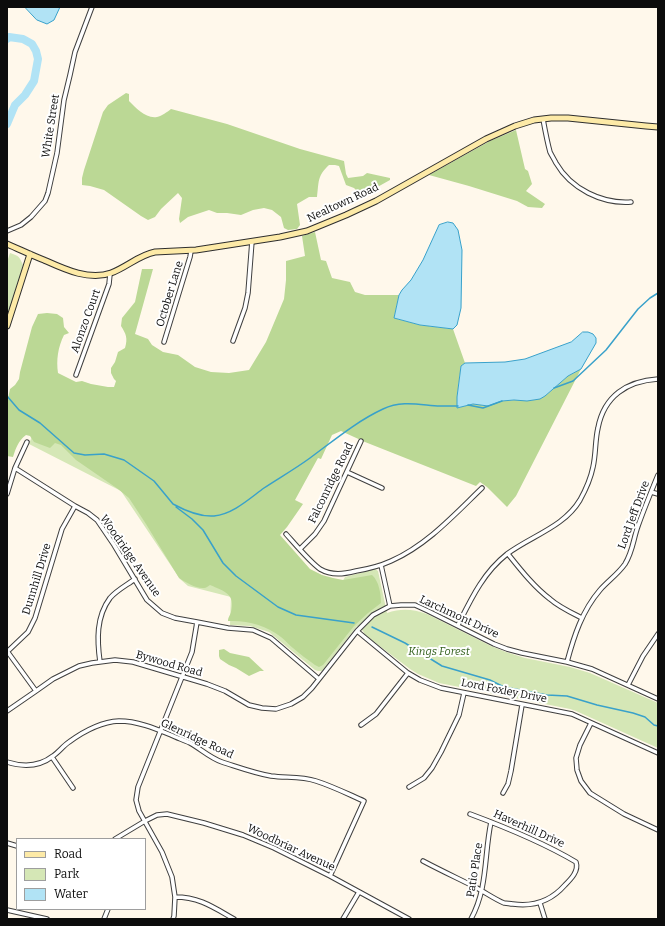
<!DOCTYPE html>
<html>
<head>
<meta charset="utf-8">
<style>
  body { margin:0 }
  #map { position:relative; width:665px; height:926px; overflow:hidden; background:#fff8eb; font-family:Bitter,serif }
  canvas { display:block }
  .frame { position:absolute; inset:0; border:8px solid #0c0c0c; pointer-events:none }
  .legend { position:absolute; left:16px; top:838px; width:130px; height:72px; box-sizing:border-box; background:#fff; border:1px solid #9e9e9e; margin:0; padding:5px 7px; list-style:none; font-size:12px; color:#0c0c0c }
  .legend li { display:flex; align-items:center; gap:8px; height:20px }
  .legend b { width:20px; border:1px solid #9e9e9e }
</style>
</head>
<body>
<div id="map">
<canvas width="665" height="926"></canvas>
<div class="frame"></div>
<ul class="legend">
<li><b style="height:5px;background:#fdeaa7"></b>Road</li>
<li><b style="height:11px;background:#d5e7b6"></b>Park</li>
<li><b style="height:11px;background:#b1e3f5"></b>Water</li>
</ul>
</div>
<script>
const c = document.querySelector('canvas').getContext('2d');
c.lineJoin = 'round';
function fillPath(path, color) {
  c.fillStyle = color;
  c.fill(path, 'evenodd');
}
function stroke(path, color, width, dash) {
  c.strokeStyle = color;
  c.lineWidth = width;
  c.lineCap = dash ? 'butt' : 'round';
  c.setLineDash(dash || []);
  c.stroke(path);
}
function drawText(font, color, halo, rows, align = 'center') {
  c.font = font + ' Bitter,serif';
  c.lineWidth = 4;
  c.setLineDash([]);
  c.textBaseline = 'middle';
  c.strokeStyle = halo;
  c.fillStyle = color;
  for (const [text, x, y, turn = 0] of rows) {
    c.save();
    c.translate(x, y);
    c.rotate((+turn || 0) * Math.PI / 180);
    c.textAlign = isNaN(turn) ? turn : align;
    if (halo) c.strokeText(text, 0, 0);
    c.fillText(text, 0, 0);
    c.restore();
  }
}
const green = new Path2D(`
  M10,253C19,256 19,256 23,265L7,317V262Z
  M34,431L154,481L322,618L345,577L375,569L378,571L387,613C401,608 413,609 427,614L491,646L506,652L525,658L570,667L590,673L658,703V748L576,711L570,709L439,683L418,674L410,669L365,635L363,631L357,626L322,671H318L315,670L269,632L250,626L230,625L231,597L188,586L180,579L121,491L29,444Z`);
const forest = new Path2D(`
  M126,93L129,94V101C136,108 146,119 157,117C162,116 167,112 171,109L227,124L300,149L344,161L346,174L348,178L363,176L367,173L390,178V180L372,190L366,195H361L354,188L346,185L339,166L335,165H329C317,176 319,182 317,197H309L297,204L300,225L297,229L288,230L284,228L281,217L272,210L264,208L253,210L241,215L227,213H217L209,210L188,217L180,223L179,219L182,198L178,193L161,209L155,217L148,220L141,216L104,190L90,186L82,185V178L84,170L103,112L108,105Z
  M516,130L525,169L528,171L532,184L526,191L545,204L542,208L528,207L517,201L469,186L429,175L490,141Z
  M315,232L321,260L326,261L332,278L350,282L355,292L365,295H399L394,318L420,325L453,329L465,363L461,366L457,397V408L473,404L488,406L502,401L514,400H534L545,396L568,376L581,369L516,496L507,507L487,487L480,482L476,486L365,442L341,431L332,435L321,459L318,458L295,500L303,504L287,527L280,535L310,569L322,575L333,578L343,580L372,575C379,581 381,594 381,603L368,613L354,626L323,665L319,667L315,665C308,660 300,654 293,648C289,645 285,640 281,637C266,625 247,620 228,621C228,617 230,616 231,612C236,594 224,591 210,585C208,586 206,588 204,588C197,589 185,582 179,578L146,524L129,498L118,489L76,460L61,445L55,443L50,448L34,442L30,436L26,435C18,441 16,448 13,457L7,456V403L10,389L15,385L19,379L20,372L32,327L38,314L47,313L57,314L63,318L64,327L69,333L64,335C58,347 56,360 58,373L76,382L82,381L91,384L108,387H114L116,381L114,379L111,373V368L115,362L118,352L125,348C128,338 126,334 121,326L122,318L135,302L142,269H153L135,334L148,339L152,345L163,352L178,355L195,367L211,372L229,373L249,370L266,342L284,299L286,280V261L305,256L302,236Z
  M224,649L230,653L249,657L264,671H260L249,676L236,668L229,665L220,659L219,656V650Z`);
const water = new Path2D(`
  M25,7H60L54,20L47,24L37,20Z
  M448,222L453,223L458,230L462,250L461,308L457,325L453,329L420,325L394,318L399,295L402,290L411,280L423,260L439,225Z
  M583,332H588L593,334L596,338V343L581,369L568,376L545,396L540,399L527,401L514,400L502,401L488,406L473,404L457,408V397L461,366L465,363L505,362L525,359L571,342Z`);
const stream = new Path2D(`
  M554,388L573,381L606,350L638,309L650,298L658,293
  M7,396L19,410L40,423L74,453L85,455L104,454L124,460L154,481L173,504
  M468,405L483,408L502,401
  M173,504C184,510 201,517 214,516C233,514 249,499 264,488C279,478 295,469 310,458C333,441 357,421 383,409C402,400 420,405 440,406C446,406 452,406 458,406
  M176,507L192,519L203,530L223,563L236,576L278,607L296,615L354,623
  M372,627L405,643L442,666L490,680L504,687L547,695L567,696L597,705L633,713L645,717L654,725L658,726`);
const river = new Path2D(`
  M7,39L9,37L23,39L32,44L36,51L38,59L34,81L25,95L15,105L7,124`);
const street = new Path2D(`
  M543,119C545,130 547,141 550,152C552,156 554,159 556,163C571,189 602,204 631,202
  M7,231L21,225L31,217L45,201L48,193L57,153L64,100L70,75L75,52L92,7
  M233,341L245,308L248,293L252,241
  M164,342L190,257L191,251
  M76,375L109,284L110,274
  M15,468L75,506L88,513L97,520L114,545L147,600L162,613L175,618L197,622L228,628L253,630L271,638L319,679
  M347,472L382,488
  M651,492L658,494
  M7,494L15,468L27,442
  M286,534C295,544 310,562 320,569C332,576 344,574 356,571C368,569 380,566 391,561C427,545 454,515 482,488
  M300,549L315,534L324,521L361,441
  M508,554C520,569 534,587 550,599C559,607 570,612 582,618
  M381,565L390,606
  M458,625C471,599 483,573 507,554C531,536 564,527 580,500C585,491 591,477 593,467C596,454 595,440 598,428C604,396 627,381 658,379
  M357,631L408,673L420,680L441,688L572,714L658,753
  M7,651L36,691
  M8,651L28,632L35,618L62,529L75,506
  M100,662C97,640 96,617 110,598C117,590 127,585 135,579
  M567,662C574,636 582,611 600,590C608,581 618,574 625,564C633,551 633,540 638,526C644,509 651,492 658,475
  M628,685L643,656L658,634
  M7,711L36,691L53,679L79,666L92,663L115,660L133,662L207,684L225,691L249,705L262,708L276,709L291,704L303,697L312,688L357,631L373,615L390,606L401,605H415L428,611L494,644L507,649L522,653L567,662L592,669L658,699
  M591,723L580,745L576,758L577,770L581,781L590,793L624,814L658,830
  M361,725L376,714L408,673
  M52,757L73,788
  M7,762C23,767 39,767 53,756C59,752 63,746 69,742C84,731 100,722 119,721C137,721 154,728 171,735C177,738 184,740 190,743C201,749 210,758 222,762C238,767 254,773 271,776C286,778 301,776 316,781C332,786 348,794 364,801L330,876
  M409,787L424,778L432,768L441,752L459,715L464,693
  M503,793L508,784L511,771L522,705
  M115,839L145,821L157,815L167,814L204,823L243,835L274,848L330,876L409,919
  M7,843L17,846
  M423,861C440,870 457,878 475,887C483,891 496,900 504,903C507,903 510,904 513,904C534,907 551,901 565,885C571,879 579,871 576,862C544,843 505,827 470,814
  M175,897C199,897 213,907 234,919
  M540,903L545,919
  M7,910L47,919
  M104,919L108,909
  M173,919L174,916L175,897L172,877L162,852L139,811L136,800L138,787L192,652L197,622
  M343,919L359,892
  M471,919C488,888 484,855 491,822`);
const secondary = new Path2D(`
  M7,244C19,249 31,255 44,260C64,269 89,281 111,273C127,267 139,255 155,252L196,250L280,237L307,231L346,215L376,201L486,139L515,126L534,120L551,118H568L646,126L658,127
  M7,326L30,254`);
const streetNames = [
  ["White Street",51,126,-81],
  ["Nealtown Road",343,203,-25],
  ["October Lane",170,294,-73],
  ["Alonzo Court",86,321,-70],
  ["Falconridge Road",331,483,-64],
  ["Lord Jeff Drive",634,515,-70],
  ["Woodridge Avenue",130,556,55],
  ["Dunnhill Drive",37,579,-73],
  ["Larchmont Drive",459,617,25],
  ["Bywood Road",169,664,16],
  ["Lord Foxley Drive",504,691,11],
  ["Glenridge Road",197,739,25],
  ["Haverhill Drive",529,829,24],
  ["Woodbriar Avenue",291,848,25],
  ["Patio Place",475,870,-81]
];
const parkNames = [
  ["Kings Forest",439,652]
];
fillPath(green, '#d5e7b6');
fillPath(forest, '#bbd895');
fillPath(water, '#b1e3f5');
stroke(water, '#39a1ca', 1);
stroke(stream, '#39a1ca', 1.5);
stroke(river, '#b1e3f5', 8);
stroke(street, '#3f3f3f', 5.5);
stroke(secondary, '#2e2e2e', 7);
stroke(street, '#fff', 3.5);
stroke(secondary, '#fdeaa7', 5);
drawText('11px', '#0c0c0c', '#fff', streetNames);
drawText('italic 11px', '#34611e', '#fff', parkNames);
</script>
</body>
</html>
